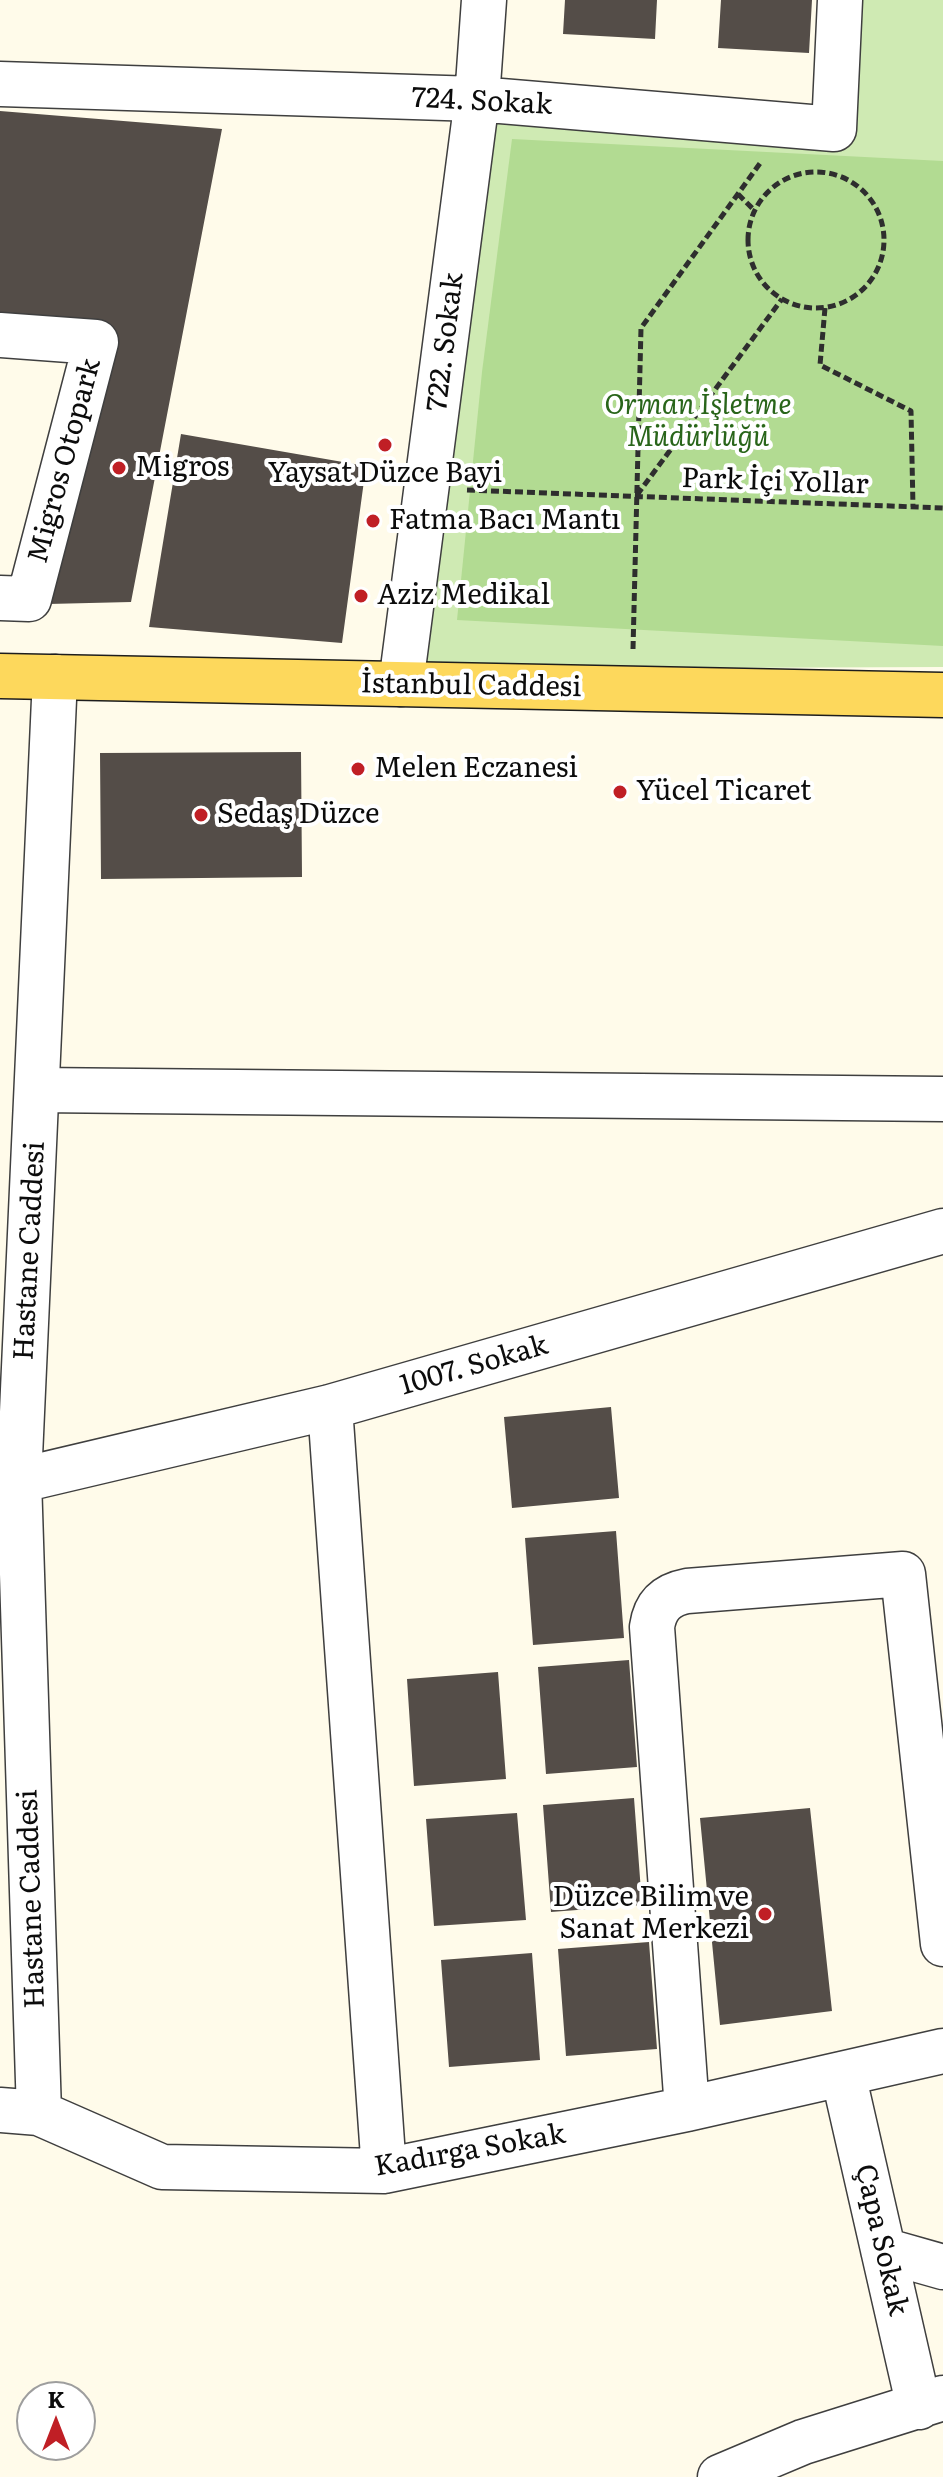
<!DOCTYPE html>
<html>
<head>
<meta charset="utf-8">
<style>
  body { margin:0 }
  #map { position:relative; width:943px; height:2477px; overflow:hidden; background:#fffbea; font-family:Literata,serif }
  canvas { display:block }
  .north { position:absolute; left:16px; top:2381px; width:80px; height:80px; box-sizing:border-box; background:#fff; border:2px solid #9e9e9e; border-radius:50%; rotate:0deg; font-size:22px; font-weight:700; line-height:32px; text-align:center; color:#0c0c0c }
  .north::after { content:''; display:block; margin:auto; width:28px; height:36px; background:#c01f25; clip-path:polygon(50% 0,100% 100%,50% 72%,0 100%) }
</style>
</head>
<body>
<div id="map">
<canvas width="943" height="2477"></canvas>
<div class="north">K</div>
</div>
<script>
const c = document.querySelector('canvas').getContext('2d');
c.lineJoin = 'round';
function fillPath(path, color) {
  c.fillStyle = color;
  c.fill(path, 'evenodd');
}
function stroke(path, color, width, dash) {
  c.strokeStyle = color;
  c.lineWidth = width;
  c.lineCap = dash ? 'butt' : 'round';
  c.setLineDash(dash || []);
  c.stroke(path);
}
function drawText(font, color, halo, rows, align = 'center') {
  c.font = font + ' Literata,serif';
  c.lineWidth = 8;
  c.setLineDash([]);
  c.textBaseline = 'middle';
  c.strokeStyle = halo;
  c.fillStyle = color;
  for (const [text, x, y, turn = 0] of rows) {
    c.save();
    c.translate(x, y);
    c.rotate((+turn || 0) * Math.PI / 180);
    c.textAlign = isNaN(turn) ? turn : align;
    if (halo) c.strokeText(text, 0, 0);
    c.fillText(text, 0, 0);
    c.restore();
  }
}
const green = new Path2D(`
  M853,0H943V667L420,669L491,121L844,137Z`);
const forest = new Path2D(`
  M512,139L943,161V646L457,620L482,372Z`);
const building = new Path2D(`
  M565,0H657L655,39L563,34Z
  M721,0H812L809,53L718,48Z
  M0,111L222,129L131,602L48,604L113,335L0,326Z
  M181,434L366,466L342,643L149,627Z
  M301,752L302,877L101,879L100,753Z
  M611,1407L619,1498L512,1508L504,1417Z
  M616,1531L624,1638L533,1645L525,1538Z
  M629,1660L637,1767L546,1774L538,1667Z
  M498,1672L506,1779L414,1786L407,1679Z
  M634,1798L642,1905L551,1912L543,1805Z
  M810,1808L832,2011L720,2025L700,1818Z
  M517,1813L526,1920L434,1926L426,1819Z
  M649,1942L657,2049L566,2056L558,1949Z
  M532,1953L540,2060L449,2067L441,1960Z`);
const path = new Path2D(`
  M748 240a68 68 0 1 1 136 0a68 68 0 1 1-136 0Z
  M738,194L754,210
  M825,308L820,365L911,411L913,507
  M467,490L943,508
  M637,495L782,299
  M633,649L641,328L761,162`);
const minor = new Path2D(`
  M0,84L477,99L834,129L840,0
  M0,335L96,342L29,599L0,598
  M401,684L477,99L484,0
  M37,1090L943,1099
  M330,1407L384,2171
  M0,1485L330,1407L943,1231
  M843,2074L919,2407
  M687,2109L652,1627C655,1606 666,1595 687,1591L903,1574L943,1944
  M0,2110L39,2113L162,2167L384,2171L687,2109L943,2051
  M39,2113L19,1479L55,677
  M883,2250L943,2267
  M720,2477L803,2442L943,2398`);
const major = new Path2D(`
  M0,676L943,695`);
const markers = [
  [385,445,8,"#c01f25"],
  [119,468,8,"#c01f25"],
  [373,521,8,"#c01f25"],
  [361,596,8,"#c01f25"],
  [358,769,8,"#c01f25"],
  [620,792,8,"#c01f25"],
  [201,815,8,"#c01f25"],
  [765,1914,8,"#c01f25"]
];
const streetNames = [
  ["724. Sokak",482,102,3],
  ["722. Sokak",446,342,-83],
  ["Migros Otopark",65,461,-75],
  ["Park İçi Yollar",775,482,2],
  ["İstanbul Caddesi",471,686,1],
  ["Hastane Caddesi",30,1251,-87],
  ["1007. Sokak",474,1366,-16],
  ["Hastane Caddesi",32,1899,-92],
  ["Kadırga Sokak",470,2151,-10],
  ["Çapa Sokak",881,2240,77]
];
const parkNames = [
  ["Orman İşletme",698,406],
  ["Müdürlüğü",698,438]
];
const poiNames = [
  ["Migros",135,468],
  ["Yaysat Düzce Bayi",385,474,"center"],
  ["Fatma Bacı Mantı",389,521],
  ["Aziz Medikal",377,596],
  ["Melen Eczanesi",374,769],
  ["Yücel Ticaret",636,792],
  ["Sedaş Düzce",217,815],
  ["Düzce Bilim ve",749,1898,"right"],
  ["Sanat Merkezi",749,1930,"right"]
];
fillPath(green, '#cfeab3');
fillPath(forest, '#b2db92');
fillPath(building, '#544d48');
stroke(minor, '#3f3f3f', 47);
stroke(major, '#1d1d1d', 47);
stroke(path, '#2e2e2e', 5, [8, 4]);
stroke(minor, '#fff', 44);
stroke(major, '#fdd85c', 44);
for (const [x, y, r, color] of markers) {
  const dot = new Path2D();
  dot.arc(x, y, r, 0, 2 * Math.PI);
  c.fillStyle = color;
  c.fill(dot);
  stroke(dot, '#fff', 3);
}
drawText('28px', '#0c0c0c', '#fff', streetNames);
drawText('italic 28px', '#29651a', '#fff', parkNames);
drawText('28px', '#0c0c0c', '#fff', poiNames, 'left');
</script>
</body>
</html>
